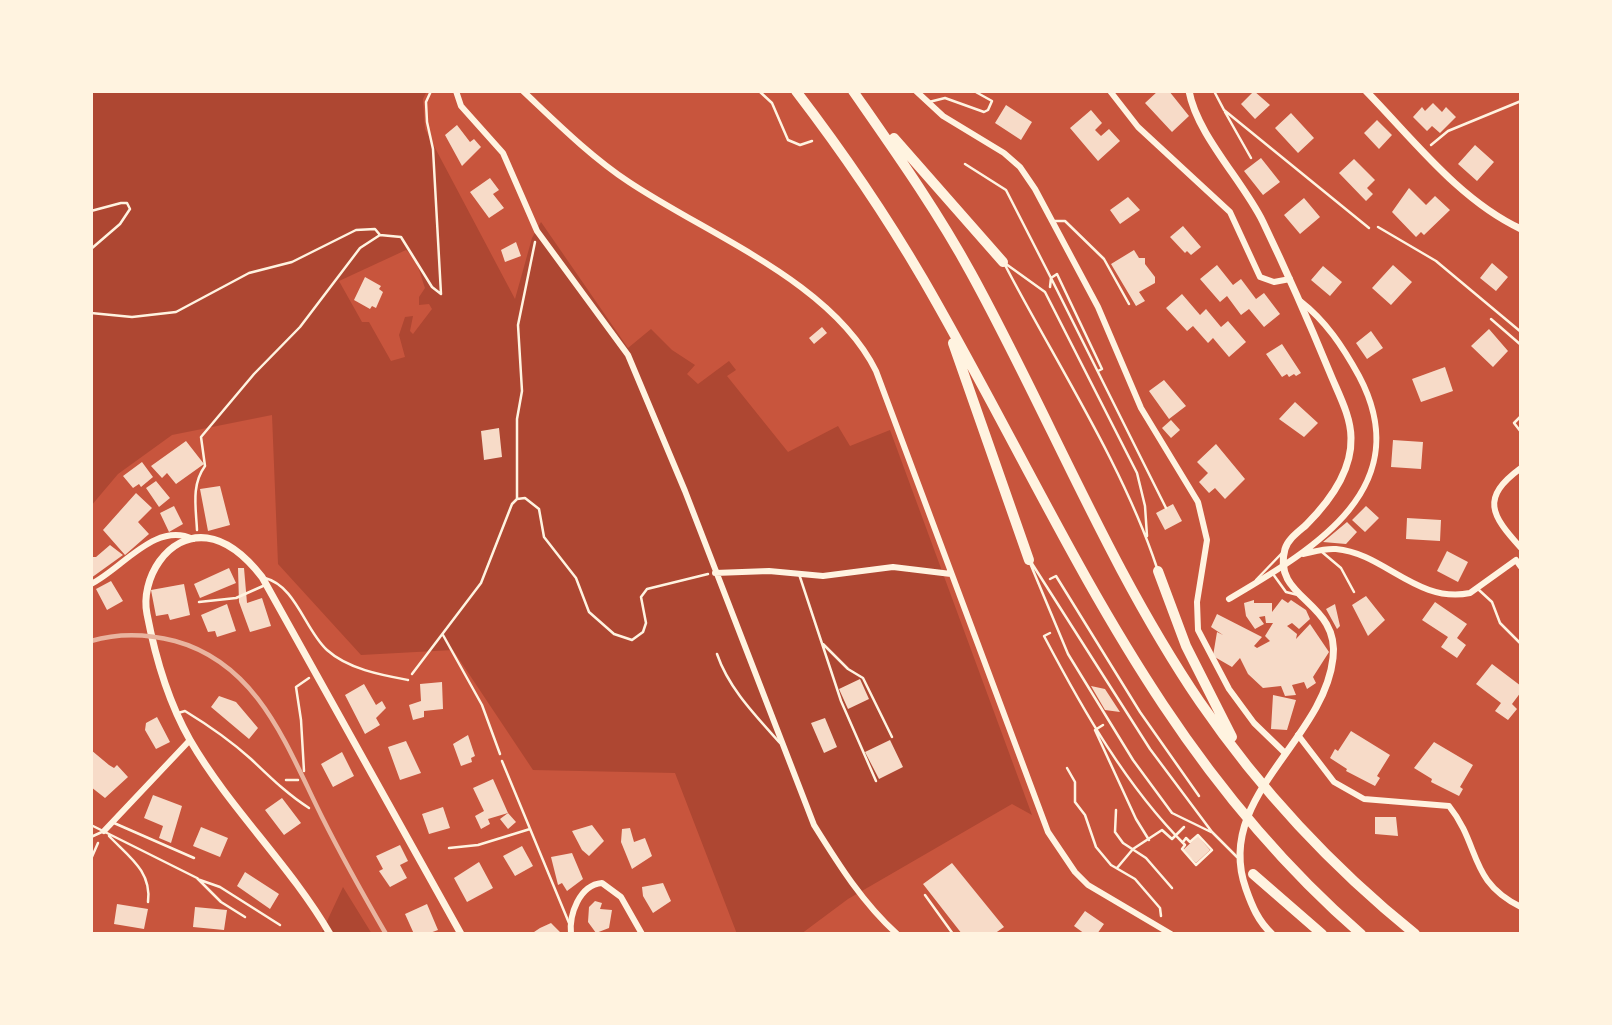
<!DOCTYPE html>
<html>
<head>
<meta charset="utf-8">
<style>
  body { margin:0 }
  #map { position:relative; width:1612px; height:1025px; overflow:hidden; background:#c8553d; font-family:"Sofia Sans Condensed",sans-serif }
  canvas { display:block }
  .frame { position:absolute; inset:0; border:93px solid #fff3e0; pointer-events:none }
</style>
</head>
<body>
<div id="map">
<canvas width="1612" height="1025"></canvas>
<div class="frame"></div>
</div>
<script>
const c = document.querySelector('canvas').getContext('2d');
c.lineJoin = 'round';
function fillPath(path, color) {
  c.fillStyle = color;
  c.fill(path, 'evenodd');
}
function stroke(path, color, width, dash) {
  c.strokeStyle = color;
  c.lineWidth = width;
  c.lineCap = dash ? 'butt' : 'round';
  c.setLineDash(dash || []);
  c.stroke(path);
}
const green = new Path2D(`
  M91,91H427L423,99L425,129L515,299L532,238L541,222L628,348L651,329L672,350L695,365L687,374L698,384L729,361L736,370L727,376L788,452L838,426L850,446L890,430L1032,815L1012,804L848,899L801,934H737L675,773L533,770L453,650L361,655L278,564L272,415L172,435L118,474L91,506ZM406,250C418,259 420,274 425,288L419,297V305L429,304L432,309L413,334L410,331L413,316L405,317L399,335L405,357L391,361L369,322H362L339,281Z
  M343,887L372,934H321Z`);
const building = new Path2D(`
  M1158,91H1169L1189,116L1172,132L1145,103Z
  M1254,91L1270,105L1255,119L1241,104Z
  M1433,103L1442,112L1446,107L1456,117L1440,133L1432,126L1427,131L1413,117L1422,107L1425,111Z
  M1006,105L1032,122L1021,140L995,123Z
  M1091,110L1102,123L1095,130L1101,136L1109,129L1120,141L1098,161L1070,128Z
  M1291,113L1314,138L1298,153L1275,128Z
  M1377,120L1392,135L1379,149L1364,133Z
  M457,125L470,142L474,139L481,147L462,166L445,135Z
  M1475,145L1494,162L1477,181L1458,164Z
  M1261,158L1280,182L1263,195L1244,171Z
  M1354,159L1375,180L1367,188L1373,194L1366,201L1339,173Z
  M490,178L499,190L493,194L504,208L489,218L470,192Z
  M1409,188L1426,205L1435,196L1450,210L1424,235L1421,232L1416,237L1392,212Z
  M1128,197L1140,210L1120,224L1110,210Z
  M1304,198L1320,217L1300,234L1284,215Z
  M1183,226L1201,247L1191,255L1187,251L1185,253L1170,237Z
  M516,242L521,256L505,262L501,250Z
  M1134,250L1139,258H1145V264L1155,277V283L1139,292L1145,301L1136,306L1111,264Z
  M1492,263L1508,277L1496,291L1480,278Z
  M1217,265L1233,285L1241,279L1256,299L1264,293L1280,314L1264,327L1249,309L1241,315L1227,296L1220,302L1200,279Z
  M1393,265L1412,282L1391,305L1372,288Z
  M1323,266L1342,282L1330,296L1311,280Z
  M365,277L381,286L379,289L383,292L376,308L372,306L370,309L354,300Z
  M1182,294L1200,315L1206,309L1221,327L1228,321L1246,342L1229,357L1213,338L1208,343L1193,326L1187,331L1166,308Z
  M822,327L827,333L814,344L809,338Z
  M1489,329L1508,351L1493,367L1471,346Z
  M1371,331L1383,348L1367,359L1356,343Z
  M1282,344L1301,373L1296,376L1294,374L1289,377L1287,374L1282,377L1266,354Z
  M1445,367L1453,391L1421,402L1412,379Z
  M1164,380L1186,406L1169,419L1149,391Z
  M1295,402L1318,423L1304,437L1279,419Z
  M1171,420L1180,430L1171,438L1162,428Z
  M499,428L502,457L484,460L481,431Z
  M1393,440L1423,442L1421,469L1391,467Z
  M186,441L204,464L176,484L167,473L162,478L151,466Z
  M1216,444L1245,479L1225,499L1215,488L1209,493L1199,482L1208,473L1197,462Z
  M142,462L153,477L141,487L139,484L133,488L123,476Z
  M156,481L170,498L159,507L146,488Z
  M220,486L230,525L208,531L200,489Z
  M136,493L152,508L138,522L149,534L125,555L103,530Z
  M1173,504L1182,521L1165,530L1156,513Z
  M174,506L183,524L169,532L160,513Z
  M1366,506L1379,518L1365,532L1352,520Z
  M1407,518L1441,520L1440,541L1406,539Z
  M1347,522L1357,532L1346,544L1323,542Z
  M110,545L123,555L91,578V557H96Z
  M1447,551L1468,562L1458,582L1437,571Z
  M229,568L236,583L200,598L194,584Z
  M238,568H244L247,603L262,598L271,626L250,632L239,602Z
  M111,581L123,601L107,610L96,589Z
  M184,584L190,615L170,620L168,614L156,616L151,590Z
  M1366,596L1385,620L1368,636L1352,605Z
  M1282,599L1288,603L1291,600L1306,610L1310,619L1299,629L1292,623L1287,626L1297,634L1296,639L1310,624L1329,652L1313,677L1316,683L1307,689L1304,682L1292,685L1296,695L1285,696L1281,686L1263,688L1248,674L1240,658L1232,667L1213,656L1217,632L1223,635L1211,627L1217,614L1262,637L1254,646L1257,648L1270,641L1265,636L1273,623H1266L1265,616L1259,617L1264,624L1255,629L1246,616L1244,603L1254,600V603H1272V612Z
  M1435,602L1467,624L1457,638L1466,645L1457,658L1441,647L1448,637L1422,620Z
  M227,604L236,631L217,637L215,631L208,632L201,615Z
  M1335,604L1340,626L1337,629L1326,609Z
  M1492,664L1521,686V692L1512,704L1517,709L1508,720L1495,711L1501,703L1476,684Z
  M860,679L869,699L848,709L839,689Z
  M442,682L443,709L424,711V717L413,720L409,705L421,701L420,684Z
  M364,684L376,705L382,701L386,708L376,718L380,725L365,734L345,695Z
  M1091,686L1105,689L1120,712L1105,710Z
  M1273,695L1296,700L1287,730L1271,729Z
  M219,696L236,702L258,728L249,739L211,707Z
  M157,717L170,742L156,749L145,730L146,723Z
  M825,718L837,747L824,753L811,723Z
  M1351,731L1390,755L1377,776L1380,778L1375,786L1346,771L1347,769L1330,758L1335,749L1338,751Z
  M468,735L475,756L471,758L472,762L461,766L453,744Z
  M890,740L903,767L879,779L865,752Z
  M406,741L421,773L400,780L388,747Z
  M1434,742L1473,765L1460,787L1463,789L1459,796L1431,782L1432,779L1414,768Z
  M91,750L109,765L114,768L117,765L128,777L105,798L91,787Z
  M342,752L354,776L333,787L321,764Z
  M493,779L508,813L488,819L490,824L481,829L475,816L484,811L473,788Z
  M153,795L182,806L171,843L159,838L163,826L144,818Z
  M282,798L301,823L284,835L265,810Z
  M443,807L450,828L429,834L422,814Z
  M508,813L516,822L508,829L500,819Z
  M1375,817H1396L1398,836L1375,834Z
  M592,825L604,841L589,856L582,850L572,831Z
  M201,827L228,838L220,857L193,846Z
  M630,828L634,842L645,838L652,856L632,869L621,842L622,829Z
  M1198,836L1210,850L1196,863L1183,850Z
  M400,845L408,861L400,865L407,878L390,887L379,871L383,869L376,856Z
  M522,846L533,866L515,876L503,856Z
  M572,853L583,879L567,891L562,883L558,885L551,857Z
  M479,862L493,888L467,902L454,878Z
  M952,863L1004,927L994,934H962L923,884Z
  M245,872L279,894L270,909L237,886Z
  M663,883L671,901L653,913L643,896L642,887Z
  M595,901L602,903L600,909L612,910L609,928L596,933L588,922L589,907Z
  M117,904L148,909L144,929L114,924Z
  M427,904L438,930L427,934H414L405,914Z
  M195,907L227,910L224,930L193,927Z
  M1085,911L1104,924L1097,934H1085L1074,926Z
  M551,923L562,934H531L540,928Z`);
const path = new Path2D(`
  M759,91L772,103L788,140L800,145L812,141
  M1431,145L1448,131L1521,101
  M965,164L1006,190L1051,278L1057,274L1102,369L1098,371
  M91,211L121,203H127L130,209L120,224L91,249
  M1378,227L1436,261L1521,332
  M1050,287L1051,278L1166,508
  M91,313L132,317L176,312L249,273L292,262L356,230L375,229L380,235
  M517,499L525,498L539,509L544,537L576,578L589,612L614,634L632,640L643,632L646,623L641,597L647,589L708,574
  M197,530C196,508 191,485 205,466L201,437L254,374L300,327L360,248L380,235L401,237L432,287L441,294L433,149L427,122L426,102L431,91
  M1050,579L1056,576L1140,712L1199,796
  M1050,633L1044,636C1083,710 1126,786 1185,845L1182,849L1196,865L1212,850L1198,835L1190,842L1186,838L1183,842
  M443,635L482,705L500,754
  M412,674L481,583L512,504L517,499V419L522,391L518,325L535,242
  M1103,725L1095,730L1136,819L1149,840
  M1067,768L1075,782V802L1085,815L1096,847L1111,865L1135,879L1160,908L1161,916
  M304,771L301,720L296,687L309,678
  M286,780H298
  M1116,810L1115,832L1123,843L1146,858L1172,888
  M91,859L98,843
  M1117,868L1133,849L1162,830L1172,839L1184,827`);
const service = new Path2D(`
  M1214,91L1224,110L1369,228
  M929,102L945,98L984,112L988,110L992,101L974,91
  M1225,112L1251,158
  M1055,221H1065L1104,259L1129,304
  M1006,264L1045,292L1137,473L1145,506L1147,536
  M1005,265C1055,361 1123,465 1157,568
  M1491,319L1521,345
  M1521,416L1514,423L1521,432
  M1322,552L1341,568L1354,592
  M1031,562L1150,749L1212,832L1237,857
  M1030,563L1068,654L1133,760L1172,813L1211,832
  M799,574L841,701L876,781
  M1273,574L1286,592L1298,595
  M265,578C296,586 305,630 327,650C348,669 381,675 408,680
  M1256,580L1283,552
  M1479,590L1492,602L1500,623L1521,644
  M199,602L236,598L263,586
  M823,644L848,669L863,678L892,737
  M717,654C729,689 756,716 780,743
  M178,713L185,711C208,725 231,741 251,759C270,777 287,794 309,808
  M502,761L569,923
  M114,823L194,858
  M91,825L197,878L221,902L245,917
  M109,836C128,856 152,871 148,902
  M91,837L104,831
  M449,848L478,845L530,829
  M200,880L220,887L280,925
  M925,895L953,934`);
const minor = new Path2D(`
  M456,91L461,106L503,153L537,231L628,355L685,491L814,825C839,865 862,902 897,934
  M523,91C557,123 590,156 629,182C710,236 832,282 876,371L1048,832L1075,872L1088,885L1171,934
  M916,91L943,116L1004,153L1020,167L1035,189L1098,307L1141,408L1198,502L1207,540L1197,602L1198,630L1229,689L1254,723L1285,753
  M1110,91L1138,127L1230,212L1260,277L1274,282L1290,279
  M1521,468C1480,498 1491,515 1521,548
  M1303,554C1313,552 1325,548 1336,549C1384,553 1417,604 1470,593L1516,560L1521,567
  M715,573L769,571L823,576L893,567L951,574
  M91,584C122,569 155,521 193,539
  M1229,599C1312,550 1419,489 1359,376C1343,347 1326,321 1300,301
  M1298,735L1334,782L1364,799L1449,806C1481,846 1468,881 1521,907
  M104,831L190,740
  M571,934C569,915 579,885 602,883L621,897L642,934`);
const tertiary = new Path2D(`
  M1189,91C1197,135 1243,181 1263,222C1287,272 1309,322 1330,373C1338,393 1351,416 1351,438C1352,471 1328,503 1306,525C1298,532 1288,539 1285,549C1271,599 1340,601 1333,658C1324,741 1213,798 1246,889C1252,906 1258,921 1272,934
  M1366,91C1413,139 1459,200 1521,229
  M330,934C290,865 230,809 190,740C169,703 155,656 147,614C140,580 167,533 207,538C230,541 248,559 262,577L461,934`);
const motorway = new Path2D(`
  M796,91C842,151 885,214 923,279C1060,515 1149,750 1361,934
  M853,91C894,150 936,209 971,273C1049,415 1109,568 1200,702C1261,791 1332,867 1415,934
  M894,138L1003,262
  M953,343L1029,560
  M1158,571L1186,646L1232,737
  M1253,874L1322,934`);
const rail = new Path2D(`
  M91,641C118,633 148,634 175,641C259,664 287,747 322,817C342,857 364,896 386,934`);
fillPath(green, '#ae4732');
fillPath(building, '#f7dbc8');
stroke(path, '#fff3e0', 2.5);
stroke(service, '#fff3e0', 2.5);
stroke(minor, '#fff3e0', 6);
stroke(tertiary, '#fff3e0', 7);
stroke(motorway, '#fff3e0', 10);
stroke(rail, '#e9b49f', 4.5);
</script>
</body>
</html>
